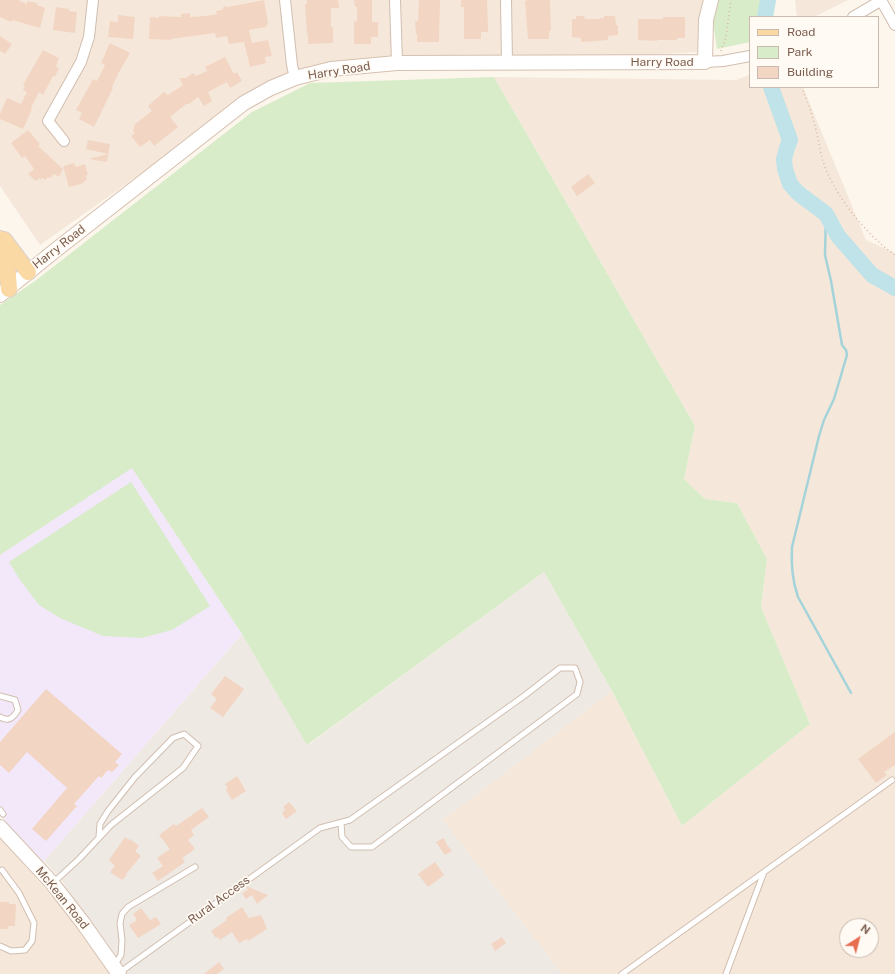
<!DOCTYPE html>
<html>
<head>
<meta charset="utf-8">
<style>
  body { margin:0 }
  #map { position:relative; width:895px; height:974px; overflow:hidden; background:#fdf6ec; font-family:"Public Sans",sans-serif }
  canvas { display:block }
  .legend { position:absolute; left:749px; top:16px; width:130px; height:72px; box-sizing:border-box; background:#fffaf3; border:1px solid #cabbb1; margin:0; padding:5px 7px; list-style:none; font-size:12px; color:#7a5c4d }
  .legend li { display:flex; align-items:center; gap:8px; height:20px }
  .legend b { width:20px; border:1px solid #cabbb1 }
  .north { position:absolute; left:839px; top:918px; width:40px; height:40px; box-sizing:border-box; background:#fffaf3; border:1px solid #cabbb1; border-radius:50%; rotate:36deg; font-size:11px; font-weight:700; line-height:16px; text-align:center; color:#7a5c4d }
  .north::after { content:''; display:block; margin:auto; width:14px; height:18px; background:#e76f51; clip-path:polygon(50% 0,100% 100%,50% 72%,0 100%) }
</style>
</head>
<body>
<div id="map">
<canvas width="895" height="974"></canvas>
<ul class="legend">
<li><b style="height:5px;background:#fbd9a5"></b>Road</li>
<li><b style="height:11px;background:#d8ecc9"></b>Park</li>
<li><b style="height:11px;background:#f3d5c3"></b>Building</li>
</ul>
<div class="north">N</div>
</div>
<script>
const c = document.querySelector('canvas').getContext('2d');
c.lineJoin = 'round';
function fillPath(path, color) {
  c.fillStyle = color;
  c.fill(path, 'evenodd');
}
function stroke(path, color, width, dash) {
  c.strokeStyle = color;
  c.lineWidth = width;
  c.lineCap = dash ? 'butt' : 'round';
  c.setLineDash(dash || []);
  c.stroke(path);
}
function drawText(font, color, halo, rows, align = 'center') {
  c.font = font + ' "Public Sans",sans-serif';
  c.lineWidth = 3.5;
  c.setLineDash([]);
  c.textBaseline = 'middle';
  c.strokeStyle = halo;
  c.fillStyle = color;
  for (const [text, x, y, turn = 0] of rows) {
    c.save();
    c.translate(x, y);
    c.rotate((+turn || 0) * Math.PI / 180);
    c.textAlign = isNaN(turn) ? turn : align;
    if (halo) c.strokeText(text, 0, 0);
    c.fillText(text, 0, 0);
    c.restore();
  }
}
const residential = new Path2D(`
  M0,0H706L699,52L279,76L40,245L0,186Z
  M795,0H848L814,17H797Z
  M750,75V87H803L866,240L895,253V974H562L443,820L612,691L682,826L810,724L761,607L767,559L737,503L705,499L684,479L695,426L494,77L736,80ZM847,926H871V950H847Z
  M0,838L109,960L120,974H0Z`);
const industrial = new Path2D(`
  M544,572L612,691L443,820L562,974H120L109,960L63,882L44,861L242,634L308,745Z`);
const education = new Path2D(`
  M132,467L242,634L44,861L39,860L0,815V555Z`);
const green = new Path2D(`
  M711,0H765L766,17H750V42L717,49L710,3Z
  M494,77L695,426L684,479L705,499L737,503L767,559L761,607L810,724L682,826L612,691L544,572L307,745L242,634L132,468L0,555V305L35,281L252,112L310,83Z
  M131,482L210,606L172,630L142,638L103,636L60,618L39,605L20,580L9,562Z`);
const stream = new Path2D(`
  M826,214L825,255L831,281L842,345L846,350L847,355L834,399L824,420L819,436L792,547C791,564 792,580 798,597L851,693`);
const river = new Path2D(`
  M765,17L768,0
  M771,87L790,140L787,148L784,159L785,169L790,184L798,193L826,214L838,236L872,275L895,288`);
const building = new Path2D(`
  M0,0H18L27,4V1L37,3V5L45,8L40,28L12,20L11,22L0,17Z
  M264,0L268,23L266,27L249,30L252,43L268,40L272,56L265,57L266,63L250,67L244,42L229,44L227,36L216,38L215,33L171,39V40L149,39L150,17L159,18V16L181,17V14L190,13V17L195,16V17L213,15L217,14L216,11L222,10L224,6L228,7Z
  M307,0H338L339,8H331V27H333V43L308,44V35H307L305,4H307Z
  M354,0H372V22H378V37H371V44H354V21L357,22V7H355Z
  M419,0H440L439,42H417V34H416L415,21H418Z
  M461,0H487L488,32H481V39H464V7H461Z
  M529,0H550L551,31H549V39H528L525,1Z
  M56,7L69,9V11L77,12L75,33L53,30Z
  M118,15L135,17L133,39L108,37L110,21L118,22Z
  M576,16H584L585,19H600V18H604V16H615L616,25H618V35L608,36V40L581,42V38L572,37V19H576Z
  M663,17H685V38H677V40H657V41L638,40V19H663Z
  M0,36L12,44L5,54L0,51Z
  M110,43L130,53L119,72L112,87L113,88L94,127L79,119L82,113L76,110L93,79L97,81L105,65L101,63Z
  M43,50L59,58L56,67L59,68L55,77L53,76L43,95L39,92L31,108L32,109L23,129L0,119V114L7,98L21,104L27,92L23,90L25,86L23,85Z
  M225,57L234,74L237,72L242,81L230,88L227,82L208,92L212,101L204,106L198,97L189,104H186L170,117L178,127L154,146L150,140L140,147L131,136L135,133L133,131L135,124L152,111L148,106L164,92L168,95L183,85L179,78H186L193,73L196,76L207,71L205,67Z
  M28,130L40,144L38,146L63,169L59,177L54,174L50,178L48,177L45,180L42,178L40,180L39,178L36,181L28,174L34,169L25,156L22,158L11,143Z
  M88,140L110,144L107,162L89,159L108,154L86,149Z
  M74,163L76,167L85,164L88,175H86L87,180L84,181V183L69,187L63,166Z
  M588,174L595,183L577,196L571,187Z
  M225,676L244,689L223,717L210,708L217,699L211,694Z
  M46,689L122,754L115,762L119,765L112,772L108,770L101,778L99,776L74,804L77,806L46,841L32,829L67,788L27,752L9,773L0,765V742Z
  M895,732V765L884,772L887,775L876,783L858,759Z
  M237,776L246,791L232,800L227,792L226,789L228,788L225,784Z
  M289,802L297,811L286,819L282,813L285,810L283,807Z
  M202,808L209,817L191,830L194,835L188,840L195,849L182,858L185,862L158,881L152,873L163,866L157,858L170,849L159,835L174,824L176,826Z
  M125,837L129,840L130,839L139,846L135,851L141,856L126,874L127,875L122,880L110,872L115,866L109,860Z
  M444,838L447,845L452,851L445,855L436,842Z
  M435,862L444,875L428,887L418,874Z
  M246,886L268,895L257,904L252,895L246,899L242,893L248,890Z
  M0,902H9V904H16L15,926H8L7,929H0Z
  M242,907L249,918L261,915L267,929L248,941L247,939L239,943L232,932L220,940L218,937L216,938L211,931L227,920L226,918Z
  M141,908L150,920L156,917L161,924L138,938L129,925L137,920L133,914Z
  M502,937L506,943L495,951L491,944Z
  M219,962L224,969L217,974H204Z`);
const path = new Path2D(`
  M721,51L726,37L731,0
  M801,87C806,97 810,108 813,119C817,132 819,145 822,158C832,193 866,235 895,255`);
const lane = new Path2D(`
  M0,696L15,700L18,710C13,718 9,722 0,717
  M0,810L3,814
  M53,883L79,859L111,825L183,768L198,746L184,734L173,738L135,777L108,811L100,824L99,837
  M0,946L11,951L25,950L32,941L34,923L19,893L2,870
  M114,966L121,955L122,940L120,923L122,914L128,907L195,867
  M119,973L320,828L350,820L524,696L560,668H575L580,682L577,694L372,847H351L342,837L341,823
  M622,974L892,780
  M726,974L764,872`);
const street = new Path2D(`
  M285,0L292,65L295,78
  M395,0L397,63
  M506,0L507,62
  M881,0L895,25
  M853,17L882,0
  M705,62L723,61L750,56
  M64,141L48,121L81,62L89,37L93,0`);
const secondary = new Path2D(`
  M0,295L57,249L244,103L271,88L295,78L331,69L397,63L705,62L706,20L711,0
  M0,827L52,883L83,923L119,974`);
const primary = new Path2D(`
  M0,239L7,264L9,289
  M4,240L28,272`);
const streetNames = [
  ["Harry Road",662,62],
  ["Harry Road",339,71,-9],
  ["Harry Road",59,247,-38],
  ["McKean Road",62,898,51],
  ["Rural Access",219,900,-36]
];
fillPath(residential, '#f5e8da');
fillPath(industrial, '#efe9e4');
fillPath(education, '#f3e8fa');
fillPath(green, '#d8ecc9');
stroke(stream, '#a5d3da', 2.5);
stroke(river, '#bfe3e8', 16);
fillPath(building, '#f3d5c3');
stroke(lane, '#d1beb0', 7);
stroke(street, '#d1beb0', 12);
stroke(secondary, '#d6c0b0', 16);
stroke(primary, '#dad1cd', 18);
stroke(path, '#d9b8a5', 1.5, [1, 3]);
stroke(lane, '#fff', 5);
stroke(street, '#fff', 10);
stroke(secondary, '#fff', 14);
stroke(primary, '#fbd9a5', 16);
drawText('12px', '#7a5c4d', '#fffaf3', streetNames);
</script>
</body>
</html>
